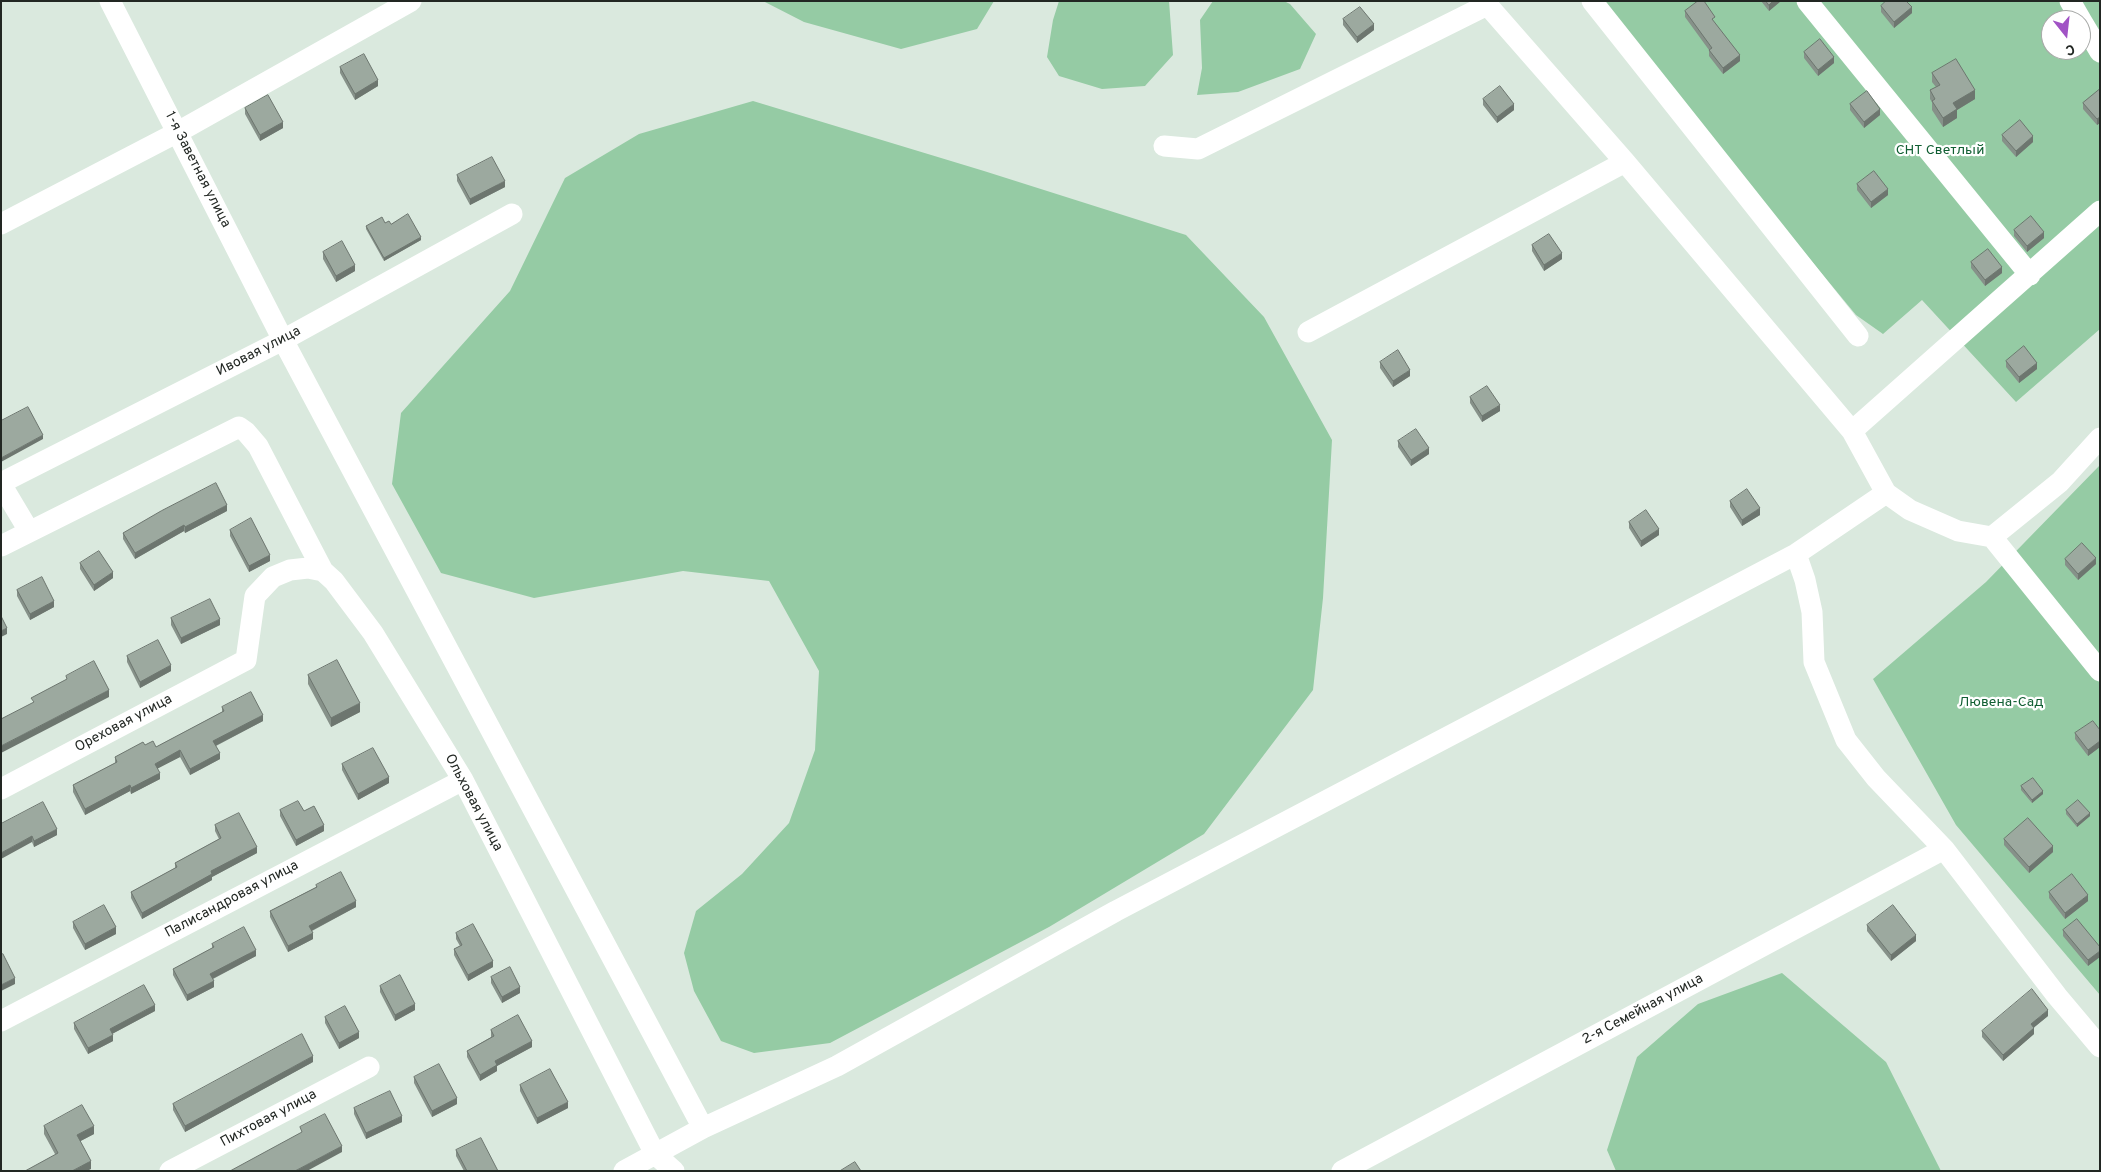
<!DOCTYPE html>
<html>
<head>
<meta charset="utf-8">
<style>
  body { margin:0 }
  #map { position:relative; width:2101px; height:1172px; overflow:hidden; background:#dae9de; font-family:Overpass,sans-serif }
  canvas { display:block }
  .frame { position:absolute; inset:0; border:2px solid #222723; pointer-events:none }
  .north { position:absolute; left:2041px; top:10px; width:50px; height:50px; box-sizing:border-box; background:#fff; border:1px solid #a7a9a7; border-radius:50%; rotate:164deg; font-size:14px; font-weight:700; line-height:20px; text-align:center; color:#222723 }
  .north::after { content:''; display:block; margin:auto; width:18px; height:22px; background:#a153c5; clip-path:polygon(50% 0,100% 100%,50% 72%,0 100%) }
</style>
</head>
<body>
<div id="map">
<canvas width="2101" height="1172"></canvas>
<div class="frame"></div>
<div class="north">С</div>
</div>
<script>
const c = document.querySelector('canvas').getContext('2d');
c.lineJoin = 'round';
function fillPath(path, color) {
  c.fillStyle = color;
  c.fill(path, 'evenodd');
}
function stroke(path, color, width, dash) {
  c.strokeStyle = color;
  c.lineWidth = width;
  c.lineCap = dash ? 'butt' : 'round';
  c.setLineDash(dash || []);
  c.stroke(path);
}
function drawText(font, color, halo, rows, align = 'center') {
  c.font = font + ' Overpass,sans-serif';
  c.lineWidth = 4.5;
  c.setLineDash([]);
  c.textBaseline = 'middle';
  c.strokeStyle = halo;
  c.fillStyle = color;
  for (const [text, x, y, turn = 0] of rows) {
    c.save();
    c.translate(x, y);
    c.rotate((+turn || 0) * Math.PI / 180);
    c.textAlign = isNaN(turn) ? turn : align;
    if (halo) c.strokeText(text, 0, 0);
    c.fillText(text, 0, 0);
    c.restore();
  }
}
const green = new Path2D(`
  M763,1H994L977,29L901,49L804,22Z
  M1059,1H1169L1173,55L1145,86L1102,89L1059,76L1047,57L1053,20Z
  M1213,1H1284L1290,4L1316,34L1300,69L1238,92L1197,95L1202,68L1200,20Z
  M1597,1H2100V329L2016,402L1922,300L1883,334L1856,315ZM2051,20H2081V50H2051Z
  M753,101L984,171L1186,235L1264,317L1332,440L1323,598L1313,690L1204,834L1049,927L830,1043L754,1053L721,1041L694,991L684,953L696,911L742,874L789,823L815,750L819,671L769,581L683,571L534,598L441,573L392,484L401,413L510,291L565,178L639,134Z
  M2100,465V995L1956,825L1873,679L1986,582Z
  M1782,973L1886,1062L1941,1171H1616L1607,1150L1637,1057L1698,1004Z`);
const minor = new Path2D(`
  M110,1L283,340L703,1128
  M1484,1L1625,162L1852,431L1886,493L1910,510L1958,531L1992,537L2100,671
  M1592,1L1858,336
  M1807,1L2030,275
  M2070,1L2081,20
  M2081,20L2100,52
  M1164,146L1198,149L1487,5
  M1,224L178,132L411,1
  M1308,332L1625,162
  M1852,431L2100,211
  M1,483L283,340L512,214
  M1,484L29,531
  M1992,537L2060,482L2100,438
  M1,546L239,427L246,432L258,446L323,571
  M1796,554L1805,580L1812,612L1814,662L1846,740L1876,778L1944,849L2057,996L2100,1047
  M1,789L246,660L255,596L273,577L290,570L308,568L323,571L334,581L373,633L463,780L655,1154L674,1171
  M1,1021L463,780
  M170,1171L369,1067
  M624,1171L703,1128L837,1066L1116,911L1796,554L1886,493
  M1342,1171L1944,849`);
const wall = new Path2D(`
  M1761,1H1781L1769,11Z
  M1881,6L1912,13L1894,28L1881,12Z
  M1685,11L1715,23L1740,61L1723,74L1709,56V50L1685,17Z
  M1343,19L1374,30L1357,43L1343,25Z
  M1804,52L1834,63L1818,76L1804,58Z
  M340,67L378,86L355,100L340,73Z
  M1932,73L1975,99L1957,110V118L1943,127L1932,110V102L1930,99V90L1936,87L1932,82Z
  M2100,89V123L2097,125L2083,109V103Z
  M1483,99L1514,110L1497,123L1483,105Z
  M1850,104L1880,115L1864,128L1850,110Z
  M245,108L283,128L260,141L245,114Z
  M2002,135L2033,142L2016,157L2002,141Z
  M457,175L505,187L470,205L457,181Z
  M1857,184L1888,195L1871,208L1857,190Z
  M385,223L391,224L421,240L384,261L366,229V226Z
  M2014,230L2044,238L2027,252L2014,236Z
  M1532,245L1562,259L1544,271L1532,251Z
  M323,252L355,271L336,282L323,259Z
  M1971,262L2002,273L1985,286L1971,268Z
  M2006,361L2037,369L2019,383L2006,367Z
  M1380,362L1410,376L1393,387L1380,368Z
  M1470,397L1500,411L1482,422L1470,403Z
  M1398,441L1429,454L1411,466L1398,447Z
  M1730,501L1760,515L1742,526L1730,507Z
  M227,511L185,533L184,531L135,559L123,539V533Z
  M1629,522L1659,535L1641,547L1629,528Z
  M230,530L270,561L249,572L230,536Z
  M2065,559L2096,564L2078,580L2065,565Z
  M80,563L113,578L94,591L80,569Z
  M17,590L54,607L30,620L17,596Z
  M171,618L220,625L181,644L171,625Z
  M127,656L171,671L140,688L127,662Z
  M308,675L360,712L331,727L308,684Z
  M222,707L263,721L216,746L220,759L190,775L180,757L157,768L160,779L131,794L130,791L85,815L73,792V785L115,763V757L145,745L156,747L222,712Z
  M2100,730V747L2088,756L2075,739V733Z
  M342,764L389,783L358,800L342,770Z
  M2021,786L2043,794L2032,803L2021,790Z
  M280,810L304,811L324,831L296,846L280,816Z
  M2066,810L2090,816L2077,827L2066,814Z
  M1,824L57,835L34,847L32,842Z
  M215,825L257,853L212,877V880L142,919L131,898V892L175,868V863L219,839L215,831Z
  M2004,839L2053,852L2029,873L2004,845Z
  M316,885L356,907L312,931L313,939L288,952L270,917V911L316,887Z
  M2049,892L2088,901L2065,919L2049,898Z
  M73,922L116,934L85,950L73,928Z
  M1867,925L1916,941L1891,961L1867,931Z
  M2063,930L2100,947L2088,966L2063,936Z
  M456,933L493,967L468,981L454,955V949L460,946L456,939Z
  M212,944L256,956L213,979L214,987L187,1001L173,975V969L212,948Z
  M491,977L520,993L502,1003L491,983Z
  M380,986L415,1010L395,1021L380,992Z
  M155,1011L112,1034L113,1041L88,1054L74,1029V1023Z
  M2048,1016L2034,1027V1034L2003,1061L1982,1037V1031Z
  M325,1017L359,1038L339,1049L325,1023Z
  M491,1030L532,1047L497,1066V1071L480,1081L467,1057V1051L491,1037Z
  M313,1062L185,1132L173,1110V1104Z
  M414,1077L457,1104L432,1117L414,1083Z
  M520,1085L568,1108L537,1124L520,1091Z
  M354,1108L402,1122L366,1139L354,1114Z
  M44,1126L94,1134L80,1141L91,1169L55,1154L44,1134Z
  M456,1150L498,1171H464L456,1156Z`);
const shadedWall = new Path2D(`
  M1773,1H1781L1769,11V5Z
  M1912,7V13L1894,28V22Z
  M1374,24V30L1357,43V37Z
  M1740,55V61L1723,74V68Z
  M1834,57V63L1818,76V70Z
  M378,80V86L355,100V94Z
  M1975,90V99L1957,110V118L1943,127V118L1953,103Z
  M1514,104V110L1497,123V117Z
  M1880,109V115L1864,128V122Z
  M2100,117V123L2097,125V119Z
  M283,122V128L260,141V135Z
  M2033,136V142L2016,157V151Z
  M505,181V187L470,205V199Z
  M1888,189V195L1871,208V202Z
  M2044,232V238L2027,252V246Z
  M421,237V240L384,261V258Z
  M1562,253V259L1544,271V265Z
  M355,265V271L336,282V276Z
  M2002,267V273L1985,286V280Z
  M2037,363V369L2019,383V377Z
  M1410,370V376L1393,387V381Z
  M1500,405V411L1482,422V416Z
  M43,435V439L1,462V458Z
  M1429,448V454L1411,466V460Z
  M227,505V511L185,533V527Z
  M1760,508V515L1742,526V520Z
  M184,525V531L135,559V553Z
  M1659,529V535L1641,547V541Z
  M270,555V561L249,572V566Z
  M2096,558V564L2078,580V574Z
  M113,572V578L94,591V585Z
  M54,601V607L30,620V614Z
  M220,619V625L181,644V638Z
  M7,628V634L1,637V631Z
  M171,665V671L140,688V682Z
  M109,690V697L1,753V746Z
  M360,703V712L331,727V718Z
  M263,715V721L213,747V741Z
  M2100,741V747L2088,756V750Z
  M180,750V757L155,770V764Z
  M220,753V759L190,775V769Z
  M160,773V779L131,794V788Z
  M389,777V783L358,800V794Z
  M130,785V791L85,815V809Z
  M2043,791V794L2032,803V800Z
  M2090,813V816L2077,827V824Z
  M324,825V831L296,846V840Z
  M57,829V835L34,847V841Z
  M32,836V842L1,859V853Z
  M2053,846V852L2029,873V867Z
  M257,847V853L212,877V880L142,919V913L211,871Z
  M2088,895V901L2065,919V913Z
  M356,901V907L309,932V926Z
  M116,927V934L85,950V944Z
  M313,933V939L288,952V946Z
  M1916,935V941L1891,961V955Z
  M256,950V956L210,980V974Z
  M2100,951V957L2088,966V960Z
  M493,961V967L468,981V975Z
  M15,978V984L1,991V985Z
  M214,981V987L187,1001V995Z
  M520,987V993L502,1003V997Z
  M415,1004V1010L395,1021V1015Z
  M155,1005V1011L110,1035V1029Z
  M2048,1010V1016L2031,1030V1024Z
  M2034,1028V1034L2003,1061V1055Z
  M359,1032V1038L339,1049V1043Z
  M113,1035V1041L88,1054V1048Z
  M532,1041V1047L497,1066V1071L480,1081V1075L495,1061Z
  M313,1056V1062L185,1132V1126Z
  M457,1098V1104L432,1117V1111Z
  M568,1102V1108L537,1124V1118Z
  M402,1116V1122L366,1139V1133Z
  M94,1126V1134L77,1143V1135Z
  M342,1146V1152L307,1171H295Z
  M91,1161V1169L87,1171H72Z`);
const building = new Path2D(`
  M1698,1H1704L1715,17L1712,19L1740,55L1723,68L1709,50L1712,48L1685,11Z
  M1766,1H1773L1769,5Z
  M1886,1H1906L1912,7L1894,22L1881,6Z
  M1360,7L1374,24L1357,37L1343,19Z
  M1820,39L1834,57L1818,70L1804,52Z
  M364,54L378,80L355,94L340,67Z
  M1956,59L1975,90L1953,103L1957,109L1943,118L1932,101L1935,99L1930,90L1940,85L1932,73Z
  M1500,86L1514,104L1497,117L1483,99Z
  M2100,89V117L2097,119L2083,103Z
  M1867,91L1880,109L1864,122L1850,104Z
  M268,95L283,122L260,135L245,108Z
  M2020,120L2033,136L2016,151L2002,135Z
  M492,157L505,181L470,199L457,175Z
  M1874,171L1888,189L1871,202L1857,184Z
  M408,214L421,237L384,258L366,226L382,217L385,223L389,221L391,224Z
  M2031,216L2044,232L2027,246L2014,230Z
  M1549,234L1562,253L1544,265L1532,245Z
  M342,241L355,265L336,276L323,252Z
  M1988,249L2002,267L1985,280L1971,262Z
  M2024,346L2037,363L2019,377L2006,361Z
  M1398,350L1410,370L1393,381L1380,362Z
  M1487,386L1500,405L1482,416L1470,397Z
  M28,407L43,435L1,458V421Z
  M1416,429L1429,448L1411,460L1398,441Z
  M216,483L227,505L185,527L184,525L135,553L123,533L161,511Z
  M1747,489L1760,508L1742,520L1730,501Z
  M1646,510L1659,529L1641,541L1629,522Z
  M251,518L270,555L249,566L230,530Z
  M2082,543L2096,558L2078,574L2065,559Z
  M99,551L113,572L94,585L80,563Z
  M42,577L54,601L30,614L17,590Z
  M210,599L220,619L181,638L171,618Z
  M1,616L7,628L1,631Z
  M158,640L171,665L140,682L127,656Z
  M337,660L360,703L331,718L308,675Z
  M94,661L109,690L1,746V719L34,702L31,698L67,679L66,676Z
  M251,692L263,715L213,741L220,753L190,769L180,750L155,764L160,773L131,788L130,785L85,809L73,785L117,762L115,757L143,742L145,745L153,741L156,747L224,711L222,707Z
  M2093,721L2100,730V741L2088,750L2075,733Z
  M373,748L389,777L358,794L342,764Z
  M2033,778L2043,791L2032,800L2021,786Z
  M2078,800L2090,813L2077,824L2066,810Z
  M298,801L304,811L314,806L324,825L296,840L280,810Z
  M43,802L57,829L34,841L32,836L1,853V824Z
  M239,813L257,847L211,871L212,874L142,913L131,892L177,867L175,863L221,838L215,825Z
  M2028,818L2053,846L2029,867L2004,839Z
  M341,872L356,901L309,926L313,933L288,946L270,911L317,887L316,885Z
  M2072,874L2088,895L2065,913L2049,892Z
  M104,905L116,927L85,944L73,922Z
  M1893,905L1916,935L1891,955L1867,925Z
  M2077,919L2100,947V951L2088,960L2063,930Z
  M473,924L493,961L468,975L454,949L462,945L456,933Z
  M244,927L256,950L210,974L214,981L187,995L173,969L214,947L212,944Z
  M3,954L15,978L1,985V955Z
  M510,967L520,987L502,997L491,977Z
  M400,975L415,1004L395,1015L380,986Z
  M144,985L155,1005L110,1029L113,1035L88,1048L74,1023Z
  M2032,989L2048,1010L2031,1024L2034,1028L2003,1055L1982,1031Z
  M345,1006L359,1032L339,1043L325,1017Z
  M518,1015L532,1041L495,1061L497,1065L480,1075L467,1051L494,1036L491,1030Z
  M302,1034L313,1056L185,1126L173,1104Z
  M439,1064L457,1098L432,1111L414,1077Z
  M550,1069L568,1102L537,1118L520,1085Z
  M390,1091L402,1116L366,1133L354,1108Z
  M82,1105L94,1126L77,1135L91,1161L72,1171H25L58,1153L44,1126Z
  M325,1114L342,1146L295,1171H230L302,1132L300,1127Z
  M481,1138L498,1171H467L456,1150Z
  M855,1162L861,1171H840Z`);
const parkNames = [
  ["СНТ Светлый",1940,151],
  ["Лювена-Сад",2001,703]
];
const streetNames = [
  ["1-я Заветная улица",197,170,63],
  ["Ивовая улица",259,352,-27],
  ["Ореховая улица",124,724,-28],
  ["Ольховая улица",473,803,62],
  ["Палисандровая улица",232,900,-28],
  ["2-я Семейная улица",1643,1010,-28],
  ["Пихтовая улица",269,1119,-28]
];
fillPath(green, '#95cba4');
stroke(minor, '#fff', 21);
fillPath(wall, '#869189');
fillPath(shadedWall, '#6d766f');
fillPath(building, '#9ca99f');
stroke(building, '#6d766f', 1);
drawText('14px', '#115f33', '#fff', parkNames);
drawText('14px', '#222723', '#fff', streetNames);
</script>
</body>
</html>
